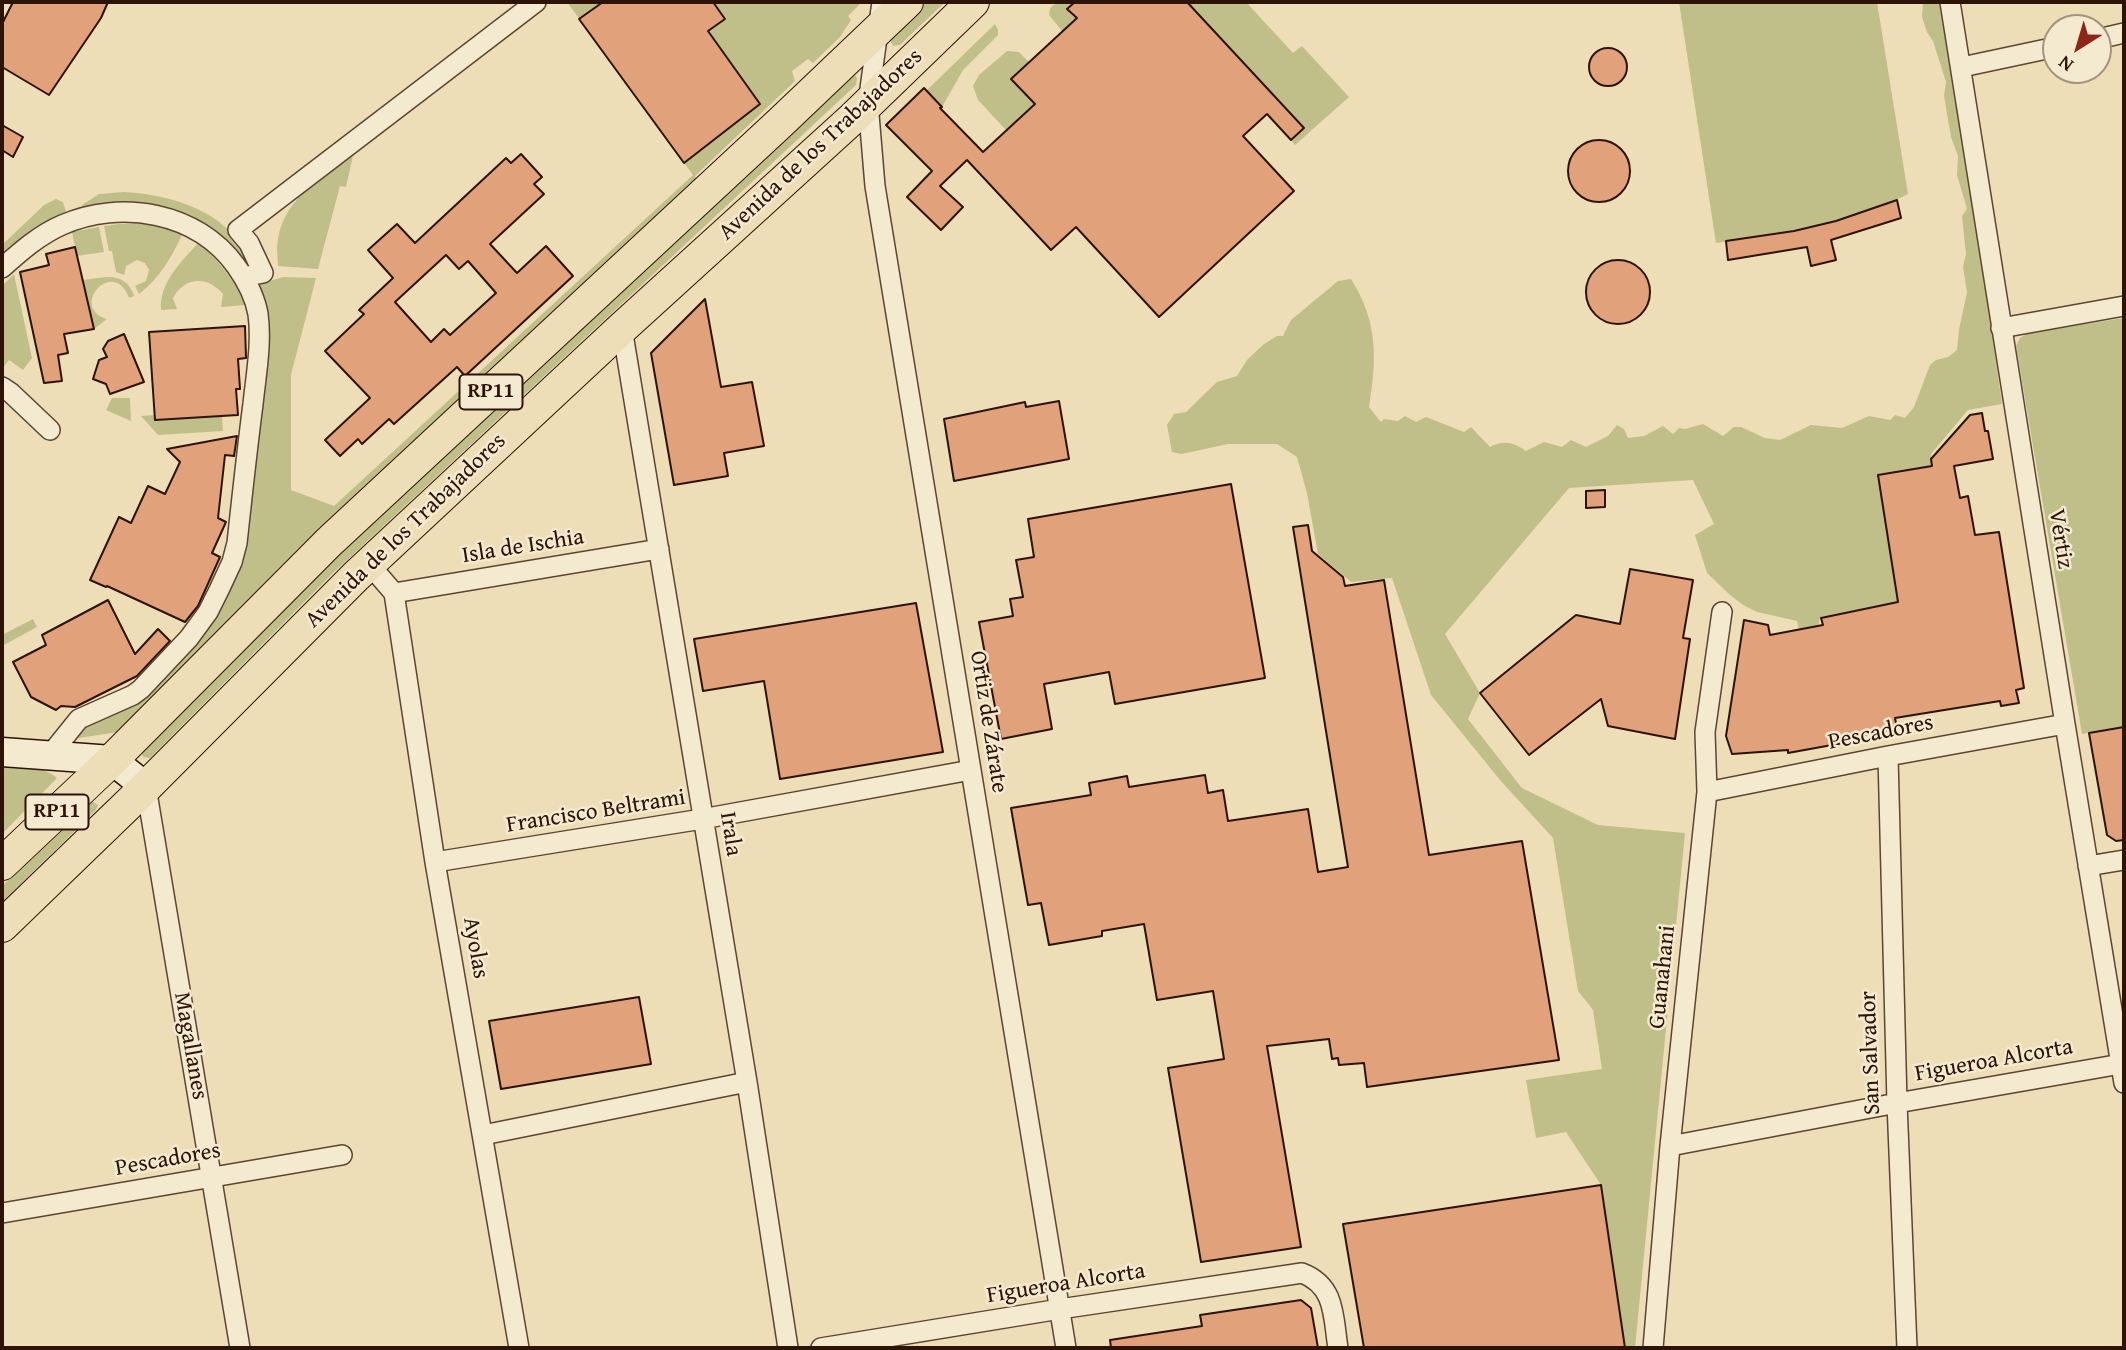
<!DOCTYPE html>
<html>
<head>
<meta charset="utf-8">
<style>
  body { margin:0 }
  #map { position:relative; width:2126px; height:1350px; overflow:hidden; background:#eedeb7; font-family:"Gentium Book Plus",serif }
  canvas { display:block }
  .frame { position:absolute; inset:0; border:4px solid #2c1306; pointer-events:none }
  .north { position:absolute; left:2042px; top:14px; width:70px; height:70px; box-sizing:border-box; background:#f4ead0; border:2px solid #a4947f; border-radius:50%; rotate:217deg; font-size:19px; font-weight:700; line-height:28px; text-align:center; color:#2c1306 }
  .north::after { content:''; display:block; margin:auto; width:24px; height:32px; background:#8f2418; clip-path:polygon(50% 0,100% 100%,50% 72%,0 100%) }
</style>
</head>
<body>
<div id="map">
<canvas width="2126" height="1350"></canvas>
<div class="frame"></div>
<div class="north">N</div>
</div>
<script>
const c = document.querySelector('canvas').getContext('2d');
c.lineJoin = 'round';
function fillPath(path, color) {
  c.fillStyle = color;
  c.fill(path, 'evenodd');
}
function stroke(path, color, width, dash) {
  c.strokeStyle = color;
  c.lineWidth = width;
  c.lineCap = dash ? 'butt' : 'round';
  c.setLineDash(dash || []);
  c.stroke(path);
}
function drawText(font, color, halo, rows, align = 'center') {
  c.font = font + ' "Gentium Book Plus",serif';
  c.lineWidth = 5;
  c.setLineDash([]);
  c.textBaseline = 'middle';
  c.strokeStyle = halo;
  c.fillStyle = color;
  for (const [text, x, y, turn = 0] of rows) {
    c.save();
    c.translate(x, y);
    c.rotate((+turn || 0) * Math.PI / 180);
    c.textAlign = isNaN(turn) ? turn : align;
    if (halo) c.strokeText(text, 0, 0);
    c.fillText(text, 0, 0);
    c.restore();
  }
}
const green = new Path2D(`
  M567,2H860L859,5L848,16L851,20L840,37L813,63L808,59L792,71L795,81L695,176L698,181L118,732L73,739L95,719L105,713L110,717L143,700L207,632L238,570L257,285L283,277L316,278L291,375V490L334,506L693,175Z
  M927,2H945L900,45L893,46L890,40L894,34Z
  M1057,2H1075L1068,9L1077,18L1062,31L1049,15L1050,8Z
  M1187,2H1246L1293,53L1302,46L1349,97L1295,145L1291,140L1303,128Z
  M1679,2H1877L1908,194C1849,225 1781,233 1716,243Z
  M1923,2H1943L1955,68L2002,404L1968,410L1931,454L1933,469L1929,466L1879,475L1898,603L1819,620V625L1799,630L1797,621L1757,612L1743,605L1729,594L1707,573L1695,535L1714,524L1693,480L1569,488L1445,634L1480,693L1468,719L1522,788L1598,825L1685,833L1635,1348H1625L1601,1185L1566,1132L1536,1138L1526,1080L1602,1069L1593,1010L1578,991L1553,838L1500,780L1431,695L1392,578L1351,582L1318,554L1307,493L1297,457L1277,444H1228L1182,454L1172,452L1167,425L1174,414L1186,412L1217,382L1237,376L1247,360L1264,344L1277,336H1283L1291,320L1338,281L1351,279C1378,322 1377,358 1369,407L1381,422L1384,419L1398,421L1405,416L1416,422L1426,417L1464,432L1471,427L1490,447C1504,440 1513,442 1526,451L1544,442L1562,447L1571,440L1586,447L1608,436L1617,425L1624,429L1628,438L1644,436L1663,426L1673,434L1679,428L1685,429L1703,424L1723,436L1734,427H1741L1765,438L1780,440L1811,425L1842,428L1869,416L1890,420L1895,415L1905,418L1914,407L1930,365L1936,360L1948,357L1957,350L1959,330L1967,292L1963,267L1966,254L1962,216L1967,209L1957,175L1958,156L1951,137L1944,96L1946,82L1933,41L1927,32L1922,17Z
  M995,24L998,30V35L963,70L942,107L926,91Z
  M1007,51L1019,52L1029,62L1012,79L1035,104L1006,130L978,100L973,86L979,75Z
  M853,73L857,78L856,85L331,575L150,758L143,757L141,751L303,586Z
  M354,151L346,187L340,186L318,269L278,266C278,258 276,248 278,239C284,198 325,175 354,151Z
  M123,192C164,194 216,207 240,244C244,252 248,261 252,269L248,270L222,239L83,209L82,205L99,194Z
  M56,199L63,202L66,212L34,230L2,258V245L44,205Z
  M143,223L166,228L182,235C171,258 160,278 139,294L135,286L146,281L149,270L145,263L137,260L126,266L124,275L116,272L112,251H109L104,226L119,224Z
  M99,227L104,252L77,256L72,232Z
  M198,243C220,261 234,280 246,305L221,307L223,294C208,276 185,276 173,298L177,309L161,310C159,283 181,262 198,243Z
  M14,274L32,358L23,370L9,360L2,369V286Z
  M105,277C120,276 130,282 134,296L129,298C114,256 68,307 107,319L94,329L83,280Z
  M2124,318V727L2082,734L2016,346L2020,338L2028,333Z
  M112,398H130L131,421L106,410Z
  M155,415L156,420L222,416L223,431L158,435L141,416Z
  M33,619L37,627L2,646L4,634Z
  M2,765C19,766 45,766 57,778L2,834Z
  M92,801L98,805L96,810L2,902V886Z`);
const building = new Path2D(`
  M13,2H108L101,18L49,95L2,67V24Z
  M603,2H713L725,19L708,31L760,104L684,163L579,19Z
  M1075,2H1187L1304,128L1291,140L1267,114L1243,136L1294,191L1159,317L1076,227L1051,250L967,160L940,186L963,207L941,230L907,197L932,171L886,125L924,88L942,107L940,108L983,152L1035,104L1011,79L1077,18L1067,9Z
  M1589 67a19 19 0 1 1 38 0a19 19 0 1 1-38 0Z
  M2,125L23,137L13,157L2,150Z
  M1568 171a31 31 0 1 1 62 0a31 31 0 1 1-62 0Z
  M521,154L542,177L534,184L544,194L490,244L517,273L546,246L573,276L465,376L457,367L394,424L389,419L362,444L358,439L340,456L325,440L370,398L325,351L364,314L359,310L393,278L368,250L397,224L415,243L506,158L511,163ZM446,255L459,269L468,261L496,293L450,335L444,329L431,342L395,302Z
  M1897,200L1901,218L1831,240L1836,260L1811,266L1807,247L1728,260L1726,241L1794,231L1836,221Z
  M75,247L94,329L64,334L68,353L58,355L62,381L44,383L20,272L49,265L46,254Z
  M1586 292a32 32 0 1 1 64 0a32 32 0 1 1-64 0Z
  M705,299L721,387L752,382L764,446L724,453L728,476L674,485L651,353Z
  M245,326L246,358L238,359L240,389H236L238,415L155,420L149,332Z
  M124,334L144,382L110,394L106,384L93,379L99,360L107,357L103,349L108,341Z
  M1059,401L1069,459L954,481L944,419L1025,402L1026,407Z
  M1982,413L1985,431H1988L1993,459L1954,466L1960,498L1968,496L1975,535L1999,532L2024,688L2016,690L2019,703L2001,706L2000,701L1895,718L1897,729L1842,739L1843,743L1788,753V750L1732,754L1726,736L1744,620L1768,625L1770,635L1823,625L1821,618L1898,602L1878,475L1932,466L1931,459L1970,415Z
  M237,436L234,456L225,455L218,518L226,522L212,553L220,557L198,606L185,622L107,586L106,587L90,580L119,517L131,523L148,486L165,494L180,462L167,449Z
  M1231,484L1265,678L1115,704L1109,672L1044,684L1052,729L1001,739L979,622L1013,616L1010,599L1023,597L1016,560L1034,557L1028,519Z
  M1605,490V507L1586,508V491Z
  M1308,525L1312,551L1343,577L1345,586L1384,580L1429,855L1522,841L1559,1060L1367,1087L1364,1063L1339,1065L1338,1058L1332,1059L1329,1039L1267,1046L1301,1247L1201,1262L1168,1068L1224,1059L1213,991L1157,1000L1144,924L1102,931V936L1049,945L1041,903L1028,905L1011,808L1091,795L1089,783L1127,776L1129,787L1205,775L1208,793L1223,790L1228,821L1308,809L1318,872L1348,867L1293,527Z
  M1630,569L1693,580L1683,638L1690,639L1675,739L1608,726L1601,699L1529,755L1480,693L1576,615L1620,624Z
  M108,600L135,654L158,629L170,641L137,676L75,707L61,706L56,710L31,697L13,662L46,645L42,635Z
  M916,603L943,752L780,779L764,681L703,691L694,639Z
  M2124,727V840L2116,841L2107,835L2089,733Z
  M639,997L651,1064L501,1089L489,1021Z
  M1601,1185L1625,1348H1364L1343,1224Z
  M1301,1300L1311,1308L1318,1348H1111L1110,1340L1202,1326L1200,1315Z`);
const street = new Path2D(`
  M882,2L868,103L875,186L1066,1348
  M1950,2L2065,724L2124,1083
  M2098,39L2124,33
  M1962,67L2056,47
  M2,268C20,252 39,235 62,225C121,199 197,212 236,266C246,280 255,297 258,314C262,343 256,375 253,404C247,450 242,497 237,543L232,562L219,590L208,612L189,638L141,689L133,695L79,719L50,755
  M243,277L263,273L249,243L238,230L536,2
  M622,328L747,1082L788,1348
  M2001,328L2124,306
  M2,387L11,393L50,430
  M369,564L394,593L435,862L519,1348
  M394,593L659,549
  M1888,756L1897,1103L1907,1348
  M146,787L240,1348
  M1707,792L1888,756L2065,724
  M435,862L702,819L971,770
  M2088,866L2124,860
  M483,1135L747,1082
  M1670,1146L1897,1103L2121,1064
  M2,1213L342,1155
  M821,1348L1060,1309L1302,1273C1336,1286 1333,1317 1338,1348
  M1653,1348L1670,1146L1707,792L1705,732L1722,612`);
const secondary = new Path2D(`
  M2,752L112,760L146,787`);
const primary = new Path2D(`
  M2,864L112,760L329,542L781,122L907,2
  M2,926L146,787L356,576L622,328L853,118L973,2`);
const shields = [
  [491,392,63],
  [57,812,63]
];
const shieldNames = [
  ["RP11",491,392],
  ["RP11",57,812]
];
const streetNames = [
  ["Avenida de los Trabajadores",821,145,-43],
  ["Avenida de los Trabajadores",406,531,-44],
  ["Vértiz",2060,539,81],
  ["Isla de Ischia",523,547,-9],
  ["Ortiz de Zárate",988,722,81],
  ["Pescadores",1881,733,-11],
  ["Francisco Beltrami",596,812,-9],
  ["Irala",730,834,81],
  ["Ayolas",475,948,80],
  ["Guanahani",1663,977,-84],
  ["Magallanes",190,1046,80],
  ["San Salvador",1871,1053,-92],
  ["Figueroa Alcorta",1994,1061,-10],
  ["Pescadores",168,1160,-10],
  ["Figueroa Alcorta",1066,1284,-9]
];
fillPath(green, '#c1bf89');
fillPath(building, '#e1a17b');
stroke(building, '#2c1306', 2);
stroke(street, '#5c4632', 22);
stroke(secondary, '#2c1306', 31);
stroke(primary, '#2c1306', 34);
stroke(street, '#f4ead0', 19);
stroke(secondary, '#f4ead0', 28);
stroke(primary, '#eedeb7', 32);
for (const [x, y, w] of shields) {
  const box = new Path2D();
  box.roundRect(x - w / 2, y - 17.5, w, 35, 5);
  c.fillStyle = '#f4ead0';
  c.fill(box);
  stroke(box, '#2c1306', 2);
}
drawText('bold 21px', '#2c1306', null, shieldNames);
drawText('23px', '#2c1306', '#f4ead0', streetNames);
</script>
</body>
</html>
